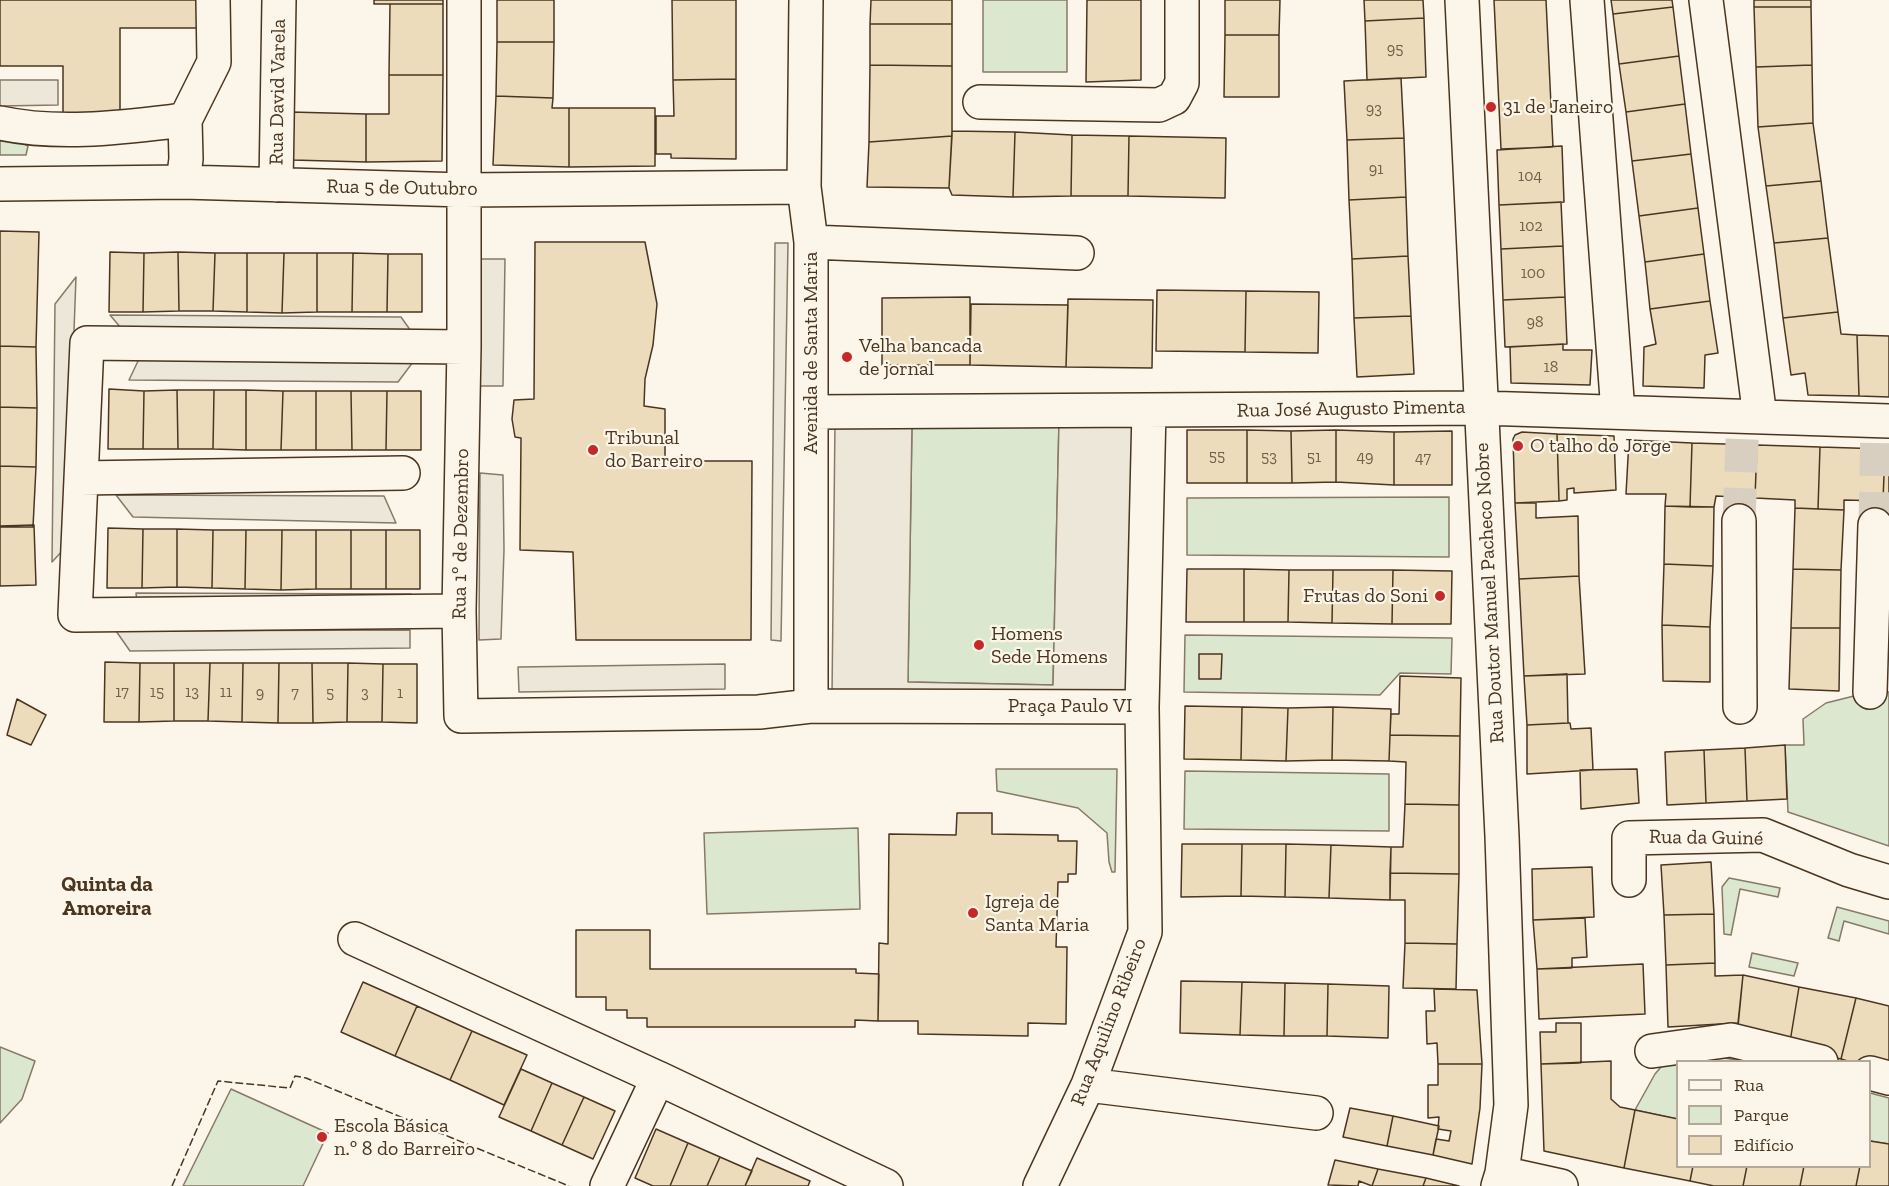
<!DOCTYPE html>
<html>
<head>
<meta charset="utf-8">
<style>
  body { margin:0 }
  #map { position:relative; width:1889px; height:1186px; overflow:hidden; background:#fbf6e9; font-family:"Zilla Slab",serif }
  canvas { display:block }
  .legend { position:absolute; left:1676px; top:1060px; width:195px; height:108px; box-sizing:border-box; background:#fbf6e9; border:2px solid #b4a999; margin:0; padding:8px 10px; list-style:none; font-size:18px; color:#4a3520 }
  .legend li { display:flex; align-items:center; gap:12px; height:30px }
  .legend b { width:30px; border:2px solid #b4a999 }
</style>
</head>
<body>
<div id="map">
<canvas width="1889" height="1186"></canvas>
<ul class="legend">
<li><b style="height:8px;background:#fbf6e9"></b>Rua</li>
<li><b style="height:16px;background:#dce7d0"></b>Parque</li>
<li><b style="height:16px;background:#ecdcbc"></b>Edifício</li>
</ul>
</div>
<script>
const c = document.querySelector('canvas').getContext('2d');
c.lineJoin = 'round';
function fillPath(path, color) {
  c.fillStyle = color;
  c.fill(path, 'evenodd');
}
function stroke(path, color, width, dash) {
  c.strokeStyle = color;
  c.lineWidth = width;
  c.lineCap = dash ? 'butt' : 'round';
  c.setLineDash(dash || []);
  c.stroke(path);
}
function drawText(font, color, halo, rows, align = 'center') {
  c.font = font + ' "Zilla Slab",serif';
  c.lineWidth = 4.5;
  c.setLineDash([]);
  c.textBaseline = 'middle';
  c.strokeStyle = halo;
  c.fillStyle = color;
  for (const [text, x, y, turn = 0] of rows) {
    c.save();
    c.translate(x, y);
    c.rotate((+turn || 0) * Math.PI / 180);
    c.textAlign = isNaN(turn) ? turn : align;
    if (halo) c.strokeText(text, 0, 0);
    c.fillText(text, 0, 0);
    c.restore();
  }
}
const green = new Path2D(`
  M983,0H1067V72H983Z
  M0,139L19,141L28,146L26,155H0Z
  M1059,421L1053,685L908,682L912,425Z
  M1449,497V557L1187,555V498Z
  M1185,635L1452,638L1451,674L1400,673L1380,695L1184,692Z
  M1870,692H1889V846L1788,812L1785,745H1804L1803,719L1826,703Z
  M996,769H1117L1115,872H1112L1109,862L1107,833L1078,808L997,791Z
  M1185,771L1389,774V831L1184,829Z
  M858,828L860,909L707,914L704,833Z
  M1729,878L1780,888L1778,897L1740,889L1731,935L1724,934L1722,887Z
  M1837,907L1889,921V934L1844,921L1839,941L1828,938Z
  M1752,953L1798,963L1794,976L1749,967Z
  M0,1047L35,1061L22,1099L0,1123Z
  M1704,1054L1741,1061L1678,1062L1677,1119L1635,1110L1655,1074L1667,1060Z
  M231,1089L328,1133L303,1186H183Z
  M1870,1093L1889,1098V1144L1870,1141Z`);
const parking = new Path2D(`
  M0,80H58V105L0,106Z
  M775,243H788L781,641L771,640Z
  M481,259H505L503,386H480Z
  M76,277L66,547L52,562L55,304Z
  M110,315L401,317L413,334H126Z
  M416,358L398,382L129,380L139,359Z
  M1059,421L1137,422L1126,690L832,695L835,422L912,425L908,682L1053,685Z
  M480,473L503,475L504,550L501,639L479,640Z
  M116,495L384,496L396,523L133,517Z
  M136,593L411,594L412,604L137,602Z
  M410,630V648L130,651L116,631Z
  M725,664V689L519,692L518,667Z`);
const building = new Path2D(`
  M0,0H200V28H120V123H63V66H0Z
  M374,0H443V4H374Z
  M497,0H554V42H497Z
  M672,0H736V79L673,80Z
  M871,0H952V24H870Z
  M1087,0H1141V80L1086,82Z
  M1225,0H1280L1279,35H1225Z
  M1364,0H1423L1424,18L1365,21Z
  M1494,0H1546L1553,147L1501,149Z
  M1611,0H1672L1673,7L1613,14Z
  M1754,0H1811V7H1754Z
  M390,4H443V75H389Z
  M1673,7L1679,56L1619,64L1613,14Z
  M1754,7H1811L1812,65L1756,67Z
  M1424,18L1426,77L1367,80L1365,21Z
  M870,24H952V66L870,65Z
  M1225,35H1279V97H1224Z
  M497,42H554L553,98L496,96Z
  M1679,56L1685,104L1626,112L1619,64Z
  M870,65L952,66V136L869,142Z
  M1812,65L1813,123L1758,127L1756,67Z
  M389,75H443L442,161L366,162V114H389Z
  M1401,78L1404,138L1347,140L1344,81Z
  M736,79V159L671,158V154H656V116H674L673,80Z
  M496,96L553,98L552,108H569V167L493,165Z
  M1685,104L1691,154L1632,161L1626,112Z
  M569,108H655V166L569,167Z
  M291,112L366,114V162L292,160Z
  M1813,123L1821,181L1766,186L1758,127Z
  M952,131L1015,132L1013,197L952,195L949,188Z
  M1015,132L1072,135L1071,196L1013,197Z
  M1072,135L1129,136L1128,196H1071Z
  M952,136L949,188L867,187L869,142Z
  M1129,136L1226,138L1225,198L1128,196Z
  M1404,138L1406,197L1349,200L1347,140Z
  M1562,146L1564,202L1499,205L1497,150Z
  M1691,154L1698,208L1639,216L1632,161Z
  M1821,181L1828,238L1774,243L1766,186Z
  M1406,197L1408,256L1352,259L1349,200Z
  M1561,202L1563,246L1501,249L1499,205Z
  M1698,208L1704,254L1645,262L1639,216Z
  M0,231L39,232L36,347L0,346Z
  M1828,238L1838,312L1783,318L1774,243Z
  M535,242H645L657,304L653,345L645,379L644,406L665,409V461H752L751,640H576L573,552L520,550L521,438L515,437L512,419L514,400L534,399Z
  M1563,246L1565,297L1503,300L1501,249Z
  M110,252L144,253L143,312H109Z
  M178,252L215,253L213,311H179Z
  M178,252L179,311L143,312L144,253Z
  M215,253H247V312L213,311Z
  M247,253H284L282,313L247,312Z
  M284,253H317V312L282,313Z
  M317,253H353L352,312H317Z
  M353,253L388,254L387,312H352Z
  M388,254H422V312H387Z
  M1704,254L1710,301L1650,309L1645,262Z
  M1408,256L1411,316L1354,318L1352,259Z
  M1157,290L1246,291L1245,352L1156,351Z
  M1246,291L1319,292L1318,353L1245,352Z
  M970,297V365H882V298Z
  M1565,297L1567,344L1505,347L1503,300Z
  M1068,299L1153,300L1152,368L1066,367Z
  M1710,301L1718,353L1705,355L1704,388L1643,386L1644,347L1656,344L1650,309Z
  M971,304L1068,305L1066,367L970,365Z
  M1838,312L1841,334L1857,335L1859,396L1808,395L1805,373L1791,375L1783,318Z
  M1411,316L1414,374L1357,377L1354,318Z
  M1857,335L1889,336V397L1859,396Z
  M1563,344V350H1592L1590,385L1511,383L1510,347Z
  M0,346L36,347L37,408L0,407Z
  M109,389L144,391L143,449H108Z
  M177,390L178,449H143L144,391Z
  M177,390H214L213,449H178Z
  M214,390H246V450L213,449Z
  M246,390L283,391L281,450H246Z
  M283,391H316V450H281Z
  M316,391H351L352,450H316Z
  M351,391H387L386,450H352Z
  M387,391H421V450H386Z
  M0,407L37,408L36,467L0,466Z
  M1187,430H1247V483H1187Z
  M1247,430L1291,431L1292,483H1247Z
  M1336,430V482L1292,483L1291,431Z
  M1336,430L1394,432V485L1336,482Z
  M1452,431V485H1394V432Z
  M1522,432L1557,434L1559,501L1515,503L1513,439L1515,435Z
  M1557,434L1614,436L1616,490L1574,493V488L1567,489V500L1559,501Z
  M1629,440L1692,443L1690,507L1665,506L1666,494H1626Z
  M1692,443L1757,445L1755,498L1716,496L1714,507H1690Z
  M1757,445L1820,447L1818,509L1795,508V500L1755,498Z
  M1820,447L1885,449L1883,501L1844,500V510L1818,509Z
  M1885,449H1889V502L1883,501Z
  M0,466L36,467L33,527H0Z
  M1515,503H1536V518L1578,516L1579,576L1519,579Z
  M1665,506L1714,507L1713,566L1664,564Z
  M1795,508L1844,510L1841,570L1793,569Z
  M34,525L36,585L0,586V526Z
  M108,528L143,529L142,588H107Z
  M143,529H177V587L142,588Z
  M177,529L213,530L212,588L177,587Z
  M213,530H246L245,589L212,588Z
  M246,530H282L281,590L245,589Z
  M282,530H316V589L281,590Z
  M316,530H351V589H316Z
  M351,530H386V589H351Z
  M386,530H420V589H386Z
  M1664,564L1713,566L1710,627L1662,625Z
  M1187,569H1244V622H1186Z
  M1244,569L1289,570L1288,622H1244Z
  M1793,569L1841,570L1840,628H1791Z
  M1289,570H1333L1332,623L1288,622Z
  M1333,570H1393L1392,624L1332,623Z
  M1393,570L1452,571L1451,624H1392Z
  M1579,576L1585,674L1524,676L1519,579Z
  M1662,625L1710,627V682L1663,681Z
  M1791,628H1840L1839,691L1789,689Z
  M1199,654H1222L1221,679H1199Z
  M105,662L140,663L139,722H104Z
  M140,663H174V721L139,722Z
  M174,663H210L208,721H174Z
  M210,663H243L242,722L208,721Z
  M243,663H279L278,723L242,722Z
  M279,663H312L313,723H278Z
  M312,663H348L347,722L313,723Z
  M348,663L383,664L382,722H347Z
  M383,664H417V723L382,722Z
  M1567,674L1568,723L1527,725L1524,676Z
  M1400,676L1461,678L1460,736L1390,735L1391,714H1399Z
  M17,699L46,715L31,745L7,735Z
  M1185,706L1242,707L1241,760L1184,759Z
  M1242,707L1288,708L1286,761L1241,760Z
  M1333,707L1391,709L1389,761L1332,760Z
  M1333,707L1332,760L1286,761L1288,708Z
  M1568,723H1570L1571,729L1591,728L1593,770L1527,774V725Z
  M1390,735L1460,736L1459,805L1405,804L1406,762L1389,761Z
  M1785,745L1787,799L1747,801L1745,748Z
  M1745,748L1747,801L1706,803L1704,750Z
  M1704,750L1706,803L1667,805L1665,752Z
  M1637,769L1639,803L1581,809L1580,770Z
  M1405,804L1459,805V874L1390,873L1391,847H1403Z
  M957,813H992V834L1058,835V841H1077L1076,874H1068V882H1058L1056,947H1067L1066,1024L1028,1023V1036L918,1034V1021H878L879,943L888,944L889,834L956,835Z
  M1182,844H1242L1241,896L1181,897Z
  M1242,844H1286L1285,897L1241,896Z
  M1286,844L1331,845L1329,898L1285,897Z
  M1331,845L1391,847L1390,900L1329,898Z
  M1711,862L1714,914L1664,915L1661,865Z
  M1592,867L1594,917L1533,920L1532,869Z
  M1390,873L1459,874L1457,944L1405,943V900H1390Z
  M1714,914L1715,963L1666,965L1664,915Z
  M1585,918L1587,957L1572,958V968L1537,969L1533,920Z
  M576,930H650V969H856V973L879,974L878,1021L855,1020V1027H647V1018H627V1010H606V997H576Z
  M1405,943L1457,944L1456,989L1403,988Z
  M1715,963V976L1743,975L1738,1023L1668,1027L1666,965Z
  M1643,964L1645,1014L1539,1019L1537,969Z
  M1743,975L1799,987L1789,1048L1737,1037Z
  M1181,981L1242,982L1240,1035L1180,1033Z
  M363,982L417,1006L395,1056L341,1032Z
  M1242,982L1285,983L1284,1036L1240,1035Z
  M1285,983L1328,984L1327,1036H1284Z
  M1328,984L1389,986L1388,1038L1327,1036Z
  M1799,987L1856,998L1841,1059L1789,1048Z
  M1434,989L1477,990L1482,1064H1438L1437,1043L1427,1044L1426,1011H1435Z
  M1856,998L1889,1006V1071L1870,1062H1851L1841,1059Z
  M417,1006L472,1031L450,1080L395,1056Z
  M1556,1023H1581V1063L1541,1064L1540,1032H1556Z
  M472,1031L527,1055L504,1105L450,1080Z
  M1611,1061V1099L1620,1107L1635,1110L1624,1168L1544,1151L1541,1064Z
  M1438,1064H1482L1480,1108L1472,1164L1433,1155L1436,1139L1449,1141L1451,1131L1438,1129L1439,1117L1428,1118V1085H1438Z
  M521,1069L552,1083L531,1131L499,1117Z
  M552,1083L584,1097L562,1145L531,1131Z
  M584,1097L615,1111L593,1159L562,1145Z
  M1350,1108L1393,1116L1387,1146L1343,1137Z
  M1635,1110L1678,1119V1166H1693L1690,1181L1624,1168Z
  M1393,1116L1439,1126L1433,1155L1387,1146Z
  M656,1129L688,1143L670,1186H653L635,1178Z
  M1870,1141L1889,1144V1186H1856L1860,1166H1870Z
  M688,1143L720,1157L707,1186H670Z
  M720,1157L752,1171L745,1186H707Z
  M757,1158L810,1181L808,1186H745Z
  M1335,1160L1378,1169L1372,1186L1359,1181L1358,1186L1328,1185Z
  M1693,1166H1747L1743,1186H1714L1690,1181Z
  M1747,1166H1804L1800,1186H1743Z
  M1804,1166H1860L1856,1186H1800Z
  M1378,1169L1426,1178L1423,1186H1372Z
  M1426,1178L1459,1186H1423Z`);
const minorTunnel = new Path2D(`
  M1739,521L1743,416
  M1875,525L1877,421`);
const minor = new Path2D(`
  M464,0V347L459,611L461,716L759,712L811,706L1142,707
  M806,0L804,187L811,242V706
  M1462,0L1502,836L1511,1105L1502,1173L1498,1186
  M1587,0L1618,412
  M1706,0L1760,417
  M980,102L1159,105L1174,98L1182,83V0
  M0,123C61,136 124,127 185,120L214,62L213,0
  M183,182L186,159L185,120
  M0,184L183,182L464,190L804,187
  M276,185L279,0
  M811,242L1077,253
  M812,412L1481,408L1889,421
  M81,478L403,473
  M1739,521L1740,707
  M459,611L75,615L87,343L464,347
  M1870,692L1875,525
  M1629,880V838L1763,835L1849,870L1889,882
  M355,939L658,1078
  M1652,1051L1731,1040L1821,1062
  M1870,1073L1889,1078
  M1088,1085L1316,1113
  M1502,1173L1561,1186
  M607,1186L658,1078L886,1186
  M1040,1186L1088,1085L1145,932L1142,707L1149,410`);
const fence = new Path2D(`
  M172,1186L218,1081L290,1088L295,1076L306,1078L569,1186`);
const markers = [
  [1491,107,6,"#c62828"],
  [847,357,6,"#c62828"],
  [1518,446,6,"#c62828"],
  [593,450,6,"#c62828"],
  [1440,596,6,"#c62828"],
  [979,645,6,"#c62828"],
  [973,913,6,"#c62828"],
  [322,1137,6,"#c62828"]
];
const numberNames = [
  ["95",1395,49],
  ["93",1374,109],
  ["91",1376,169],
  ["104",1530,176],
  ["102",1531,226],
  ["100",1533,273],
  ["98",1535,322],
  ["18",1551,367],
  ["55",1217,456],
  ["53",1269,457],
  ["51",1314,457],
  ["49",1365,457],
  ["47",1423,458],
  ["17",122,692],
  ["15",157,692],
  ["13",192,692],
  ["11",226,692],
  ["9",260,693],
  ["7",295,693],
  ["5",330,693],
  ["3",365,693],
  ["1",400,693]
];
const streetNames = [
  ["Rua David Varela",278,92,-89],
  ["Rua 5 de Outubro",402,188,1],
  ["Avenida de Santa Maria",811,353,-90],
  ["Rua José Augusto Pimenta",1351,409,-1],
  ["Rua 1º de Dezembro",461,534,-89],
  ["Rua Doutor Manuel Pacheco Nobre",1490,593,-93],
  ["Praça Paulo VI",1070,706],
  ["Rua da Guiné",1706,838,1],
  ["Rua Aquilino Ribeiro",1109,1022,-69]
];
const poiNames = [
  ["31 de Janeiro",1503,107],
  ["Velha bancada",859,346],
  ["de jornal",859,369],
  ["Tribunal",605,438],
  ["do Barreiro",605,461],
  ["O talho do Jorge",1530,446],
  ["Frutas do Soni",1428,596,"right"],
  ["Homens",991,634],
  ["Sede Homens",991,657],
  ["Igreja de",985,902],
  ["Santa Maria",985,925],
  ["Escola Básica",334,1126],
  ["n.º 8 do Barreiro",334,1149]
];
const neighbourhoodNames = [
  ["Quinta da",107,885],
  ["Amoreira",107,909]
];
fillPath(green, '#dce7d0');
stroke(green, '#887966', 1.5);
fillPath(parking, '#ede7d9');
stroke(parking, '#887966', 1.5);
fillPath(building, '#ecdcbc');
stroke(building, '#4a3520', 1.5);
stroke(minorTunnel, '#d8cfc1', 33, [33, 16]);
stroke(minor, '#4a3520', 36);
stroke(minor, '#fbf6e9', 33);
stroke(fence, '#4a3520', 1.5, [8, 3]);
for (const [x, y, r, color] of markers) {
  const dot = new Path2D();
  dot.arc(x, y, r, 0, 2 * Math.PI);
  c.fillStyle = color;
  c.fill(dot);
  stroke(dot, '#fbf6e9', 2);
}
drawText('16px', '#725f47', null, numberNames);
drawText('20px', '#4a3520', '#fbf6e9', streetNames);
drawText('20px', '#4a3520', '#fbf6e9', poiNames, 'left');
drawText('bold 21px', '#4a3520', '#fbf6e9', neighbourhoodNames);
</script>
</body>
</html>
